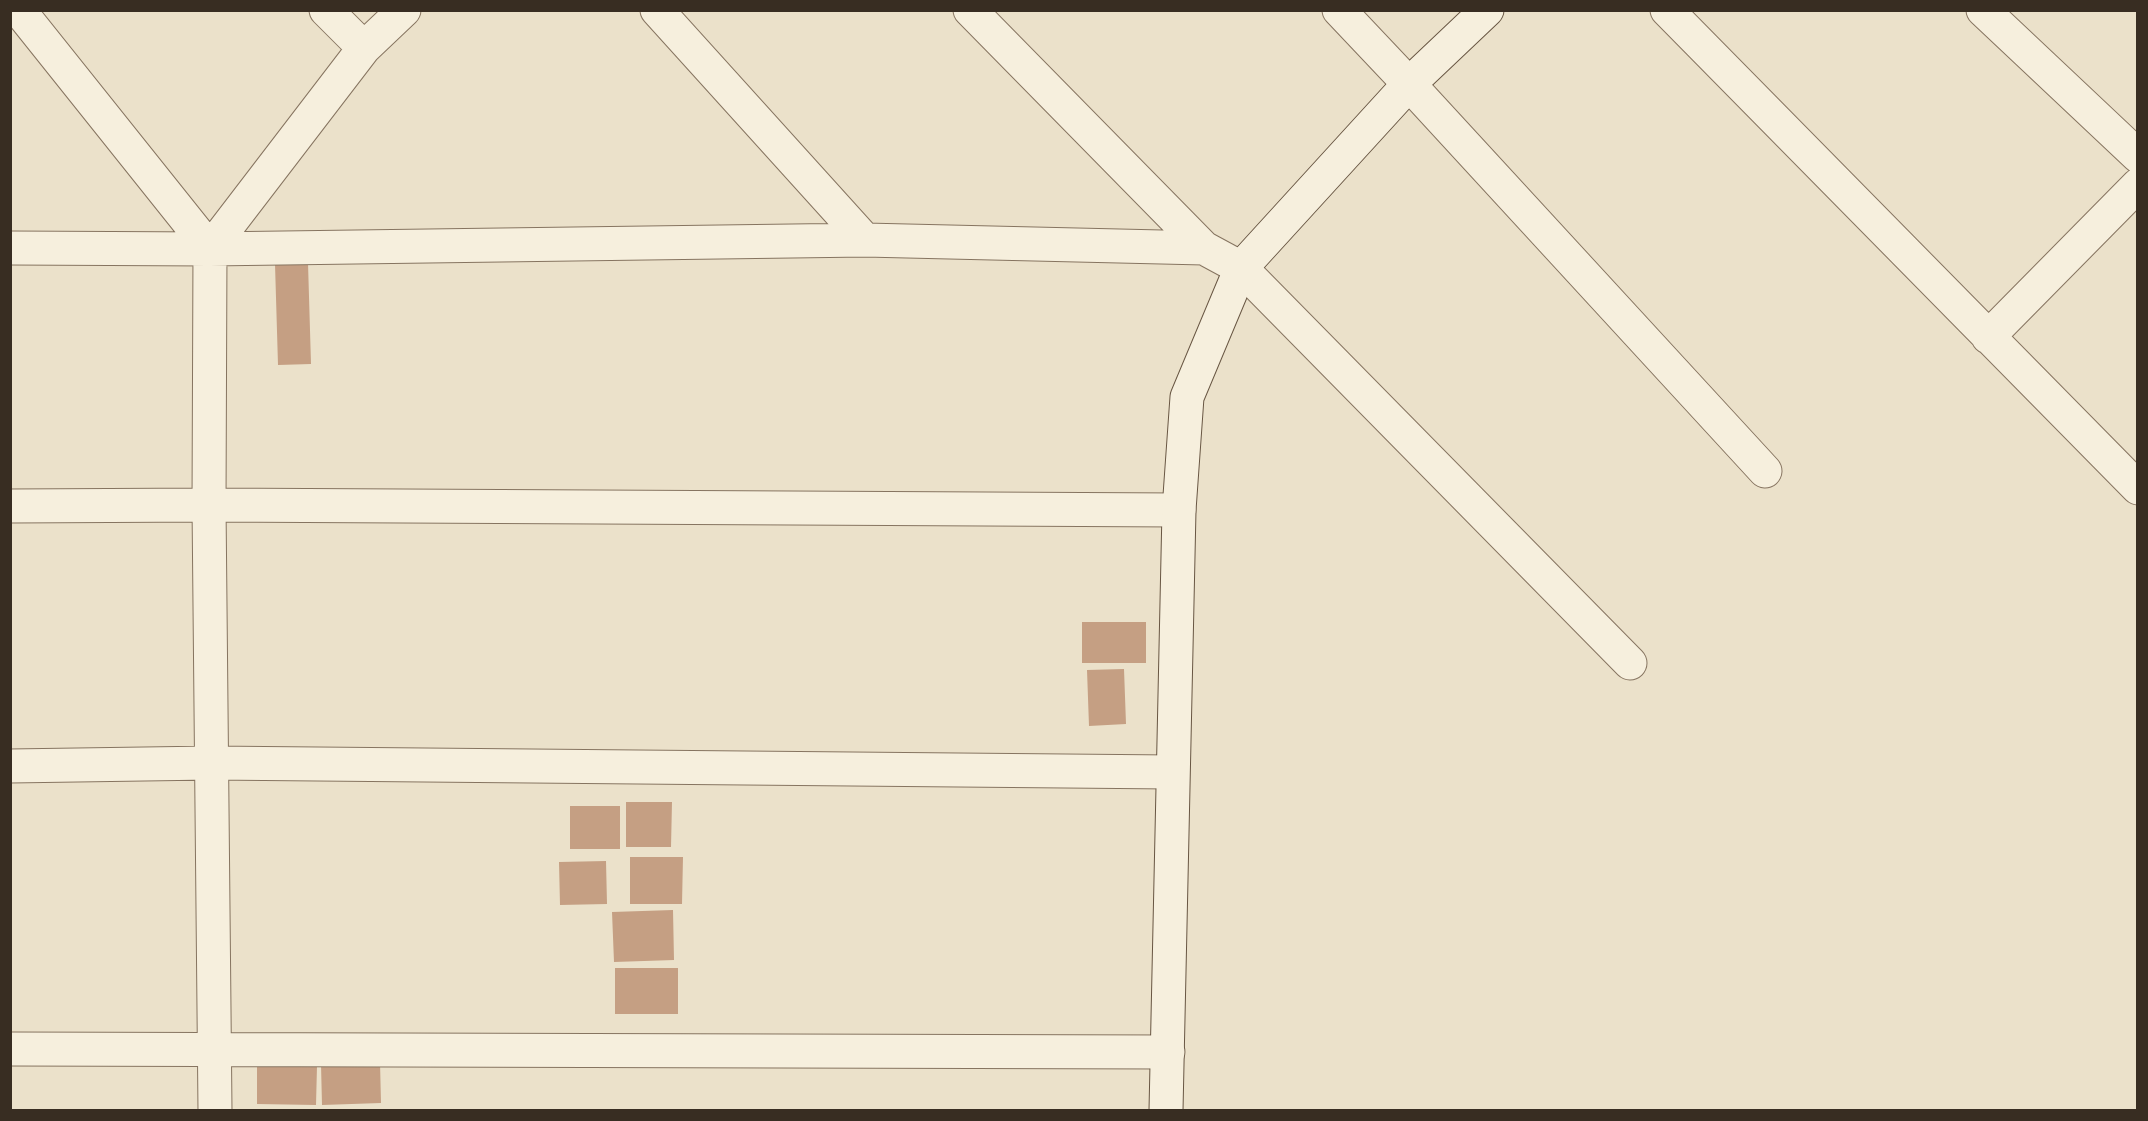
<!DOCTYPE html>
<html>
<head>
<meta charset="utf-8">
<style>
  body { margin:0 }
  #map { position:relative; width:2148px; height:1121px; overflow:hidden; background:#ebe1ca; font-family:Merriweather,serif }
  canvas { display:block }
  .frame { position:absolute; inset:0; border:12px solid #382d22; pointer-events:none }
</style>
</head>
<body>
<div id="map">
<canvas width="2148" height="1121"></canvas>
<div class="frame"></div>
</div>
<script>
const c = document.querySelector('canvas').getContext('2d');
c.lineJoin = 'round';
function fillPath(path, color) {
  c.fillStyle = color;
  c.fill(path, 'evenodd');
}
function stroke(path, color, width, dash) {
  c.strokeStyle = color;
  c.lineWidth = width;
  c.lineCap = dash ? 'butt' : 'round';
  c.setLineDash(dash || []);
  c.stroke(path);
}
const building = new Path2D(`
  M308,263L311,364L278,365L275,264Z
  M1082,622H1146V663H1082Z
  M1124,669L1126,724L1089,726L1087,670Z
  M626,802H672L671,847H626Z
  M570,806H620V849H570Z
  M630,857H683L682,904H630Z
  M606,861L607,904L560,905L559,862Z
  M673,910L674,960L614,962L612,912Z
  M615,968H678V1014H615Z
  M380,1062L381,1103L322,1105L321,1064Z
  M257,1066H317L316,1105L257,1104Z`);
const street = new Path2D(`
  M19,10L210,249
  M326,10L364,48
  M657,10L865,240
  M970,10L1204,248L1241,268L1630,663
  M1339,10L1409,84L1765,471
  M1667,10L2138,488
  M1983,10L2138,156
  M10,248L210,249L865,240L1204,248
  M1988,337L2138,185
  M10,506L209,505L1179,510
  M10,766L211,763L1172,772
  M10,1049L1168,1052
  M215,1110L209,505L210,249L364,48L404,10`);
const secondary = new Path2D(`
  M1166,1110L1179,510L1187,397L1241,268L1409,84L1487,10`);
fillPath(building, '#c59f83');
stroke(street, '#867460', 35);
stroke(secondary, '#685643', 35);
stroke(street, '#f6efdd', 33);
stroke(secondary, '#f6efdd', 33);
</script>
</body>
</html>
